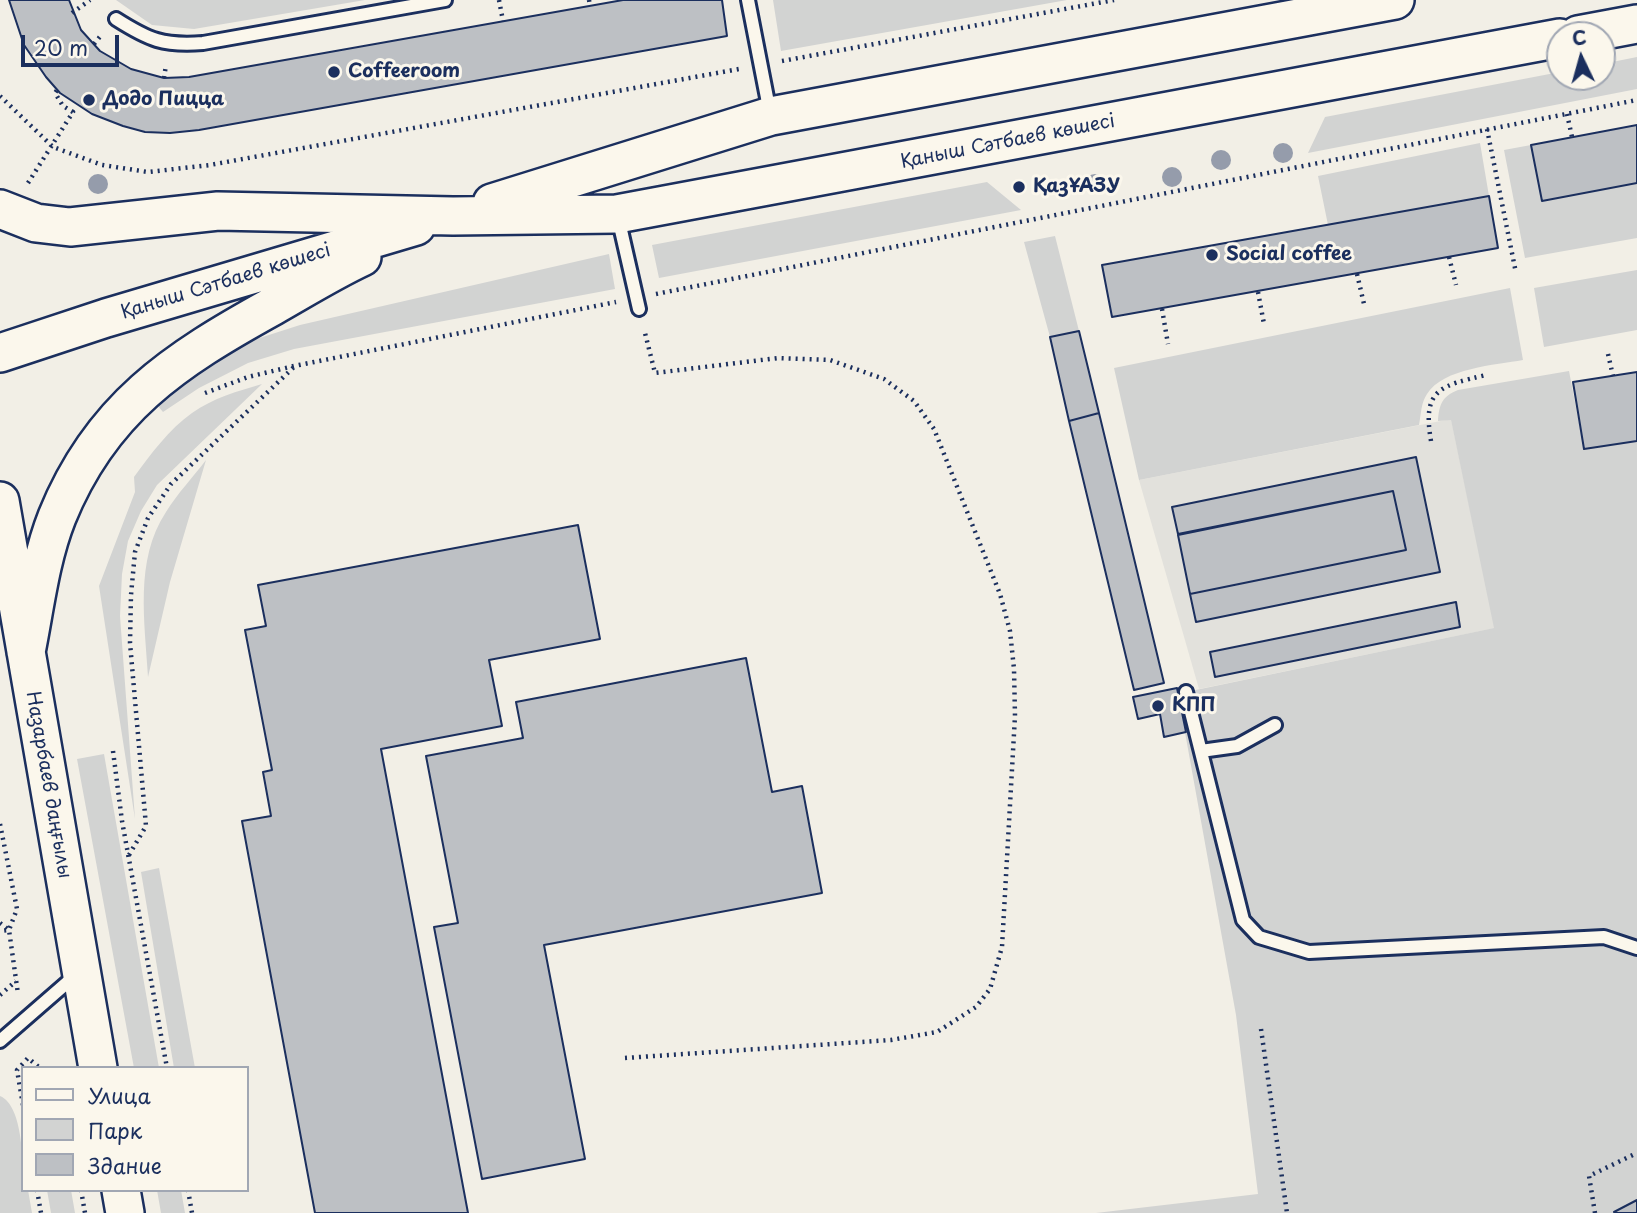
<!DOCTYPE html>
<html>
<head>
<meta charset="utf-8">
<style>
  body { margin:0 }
  #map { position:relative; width:1637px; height:1213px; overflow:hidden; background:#f2efe6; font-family:"Playpen Sans",sans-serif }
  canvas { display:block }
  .legend { position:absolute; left:21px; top:1066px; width:228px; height:126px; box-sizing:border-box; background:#fbf7ec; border:2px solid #a1a7b3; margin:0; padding:9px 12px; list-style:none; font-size:21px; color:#1b2f5e }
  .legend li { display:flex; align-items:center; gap:14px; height:35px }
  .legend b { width:35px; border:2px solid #a1a7b3 }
  .north { position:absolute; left:1546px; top:21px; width:70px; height:70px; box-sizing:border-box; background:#fbf7ec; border:2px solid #a1a7b3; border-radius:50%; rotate:355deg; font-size:19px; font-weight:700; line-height:28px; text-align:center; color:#1b2f5e }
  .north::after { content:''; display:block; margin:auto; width:24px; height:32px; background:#1b2f5e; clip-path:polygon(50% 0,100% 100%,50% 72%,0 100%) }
  .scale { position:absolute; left:21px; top:35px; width:98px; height:32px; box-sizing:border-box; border:4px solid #1b2f5e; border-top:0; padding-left:9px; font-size:21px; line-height:24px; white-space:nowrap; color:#1b2f5e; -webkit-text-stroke:5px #fbf7ec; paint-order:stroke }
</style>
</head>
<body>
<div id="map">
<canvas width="1637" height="1213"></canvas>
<ul class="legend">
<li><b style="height:9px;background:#fbf7ec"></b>Улица</li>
<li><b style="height:19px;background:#d2d3d2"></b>Парк</li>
<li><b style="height:19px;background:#bdc0c4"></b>Здание</li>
</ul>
<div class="north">С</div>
<div class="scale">20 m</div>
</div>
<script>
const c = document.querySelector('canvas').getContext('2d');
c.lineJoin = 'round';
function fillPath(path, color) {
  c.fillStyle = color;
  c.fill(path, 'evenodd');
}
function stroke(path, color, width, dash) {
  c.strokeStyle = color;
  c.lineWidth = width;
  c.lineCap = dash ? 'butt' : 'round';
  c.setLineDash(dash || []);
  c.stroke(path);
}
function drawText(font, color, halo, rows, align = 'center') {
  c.font = font + ' "Playpen Sans",sans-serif';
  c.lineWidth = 6;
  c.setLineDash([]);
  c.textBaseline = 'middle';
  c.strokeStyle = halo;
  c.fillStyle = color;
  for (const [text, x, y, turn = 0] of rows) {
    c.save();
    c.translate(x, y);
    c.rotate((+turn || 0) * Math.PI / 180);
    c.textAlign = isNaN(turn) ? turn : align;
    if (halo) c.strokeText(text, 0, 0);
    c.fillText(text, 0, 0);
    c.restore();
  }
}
const built = new Path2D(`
  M1451,419L1495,628L1199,689L1139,480Z`);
const green = new Path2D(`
  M116,0H365L194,29L152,25Z
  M773,0H1067L781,51Z
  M1637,57V89L1308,153L1325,117L1560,72V77H1602V64Z
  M1480,143L1489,196L1328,225L1318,176Z
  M1531,145L1542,201L1637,183V238L1525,258L1504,150Z
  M987,182L1021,210L659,278L652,245Z
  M1055,236L1079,331L1050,337L1024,242Z
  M609,254L615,289L294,349L248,363L199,388L163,412L152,399L244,343L300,325Z
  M1637,270V330L1544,347L1534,288Z
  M1510,288L1523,360C1496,365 1443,368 1427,394C1421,403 1421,414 1419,425L1139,480L1114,368Z
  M1569,371L1584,449L1637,441V1213H1096L1258,1194L1236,1015L1177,688L1186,692L1494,628L1451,420L1438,421C1439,405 1442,396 1458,390Z
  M262,384L157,485L141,511L128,541L122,574L120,616L135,819L99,586L135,492L134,477C151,454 169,429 192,413C213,398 238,391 262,384Z
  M206,460L170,582L148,677C145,623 134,560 166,512C177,494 193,477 206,460Z
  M104,754L159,1068H134L77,759Z
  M159,868L195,1068H174L141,872Z
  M0,1096C24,1106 23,1167 23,1190H28L32,1213H0Z
  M47,1190H71L75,1213H51Z
  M157,1190H181L185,1213H161Z`);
const building = new Path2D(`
  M9,0H69L81,30L100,51L131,69L164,78L189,77L623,0H722L727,36L199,130L170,133L145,132L123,126L92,114L60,93L46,77L24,45Z
  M1637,125V183L1542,201L1531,145Z
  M1489,196L1498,248L1112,317L1102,265Z
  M1079,331L1099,413L1069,421L1050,337Z
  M1637,372V441L1584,449L1573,382Z
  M1099,413L1164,683L1134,690L1069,421Z
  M1416,457L1440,572L1196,622L1190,594L1406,550L1393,491L1178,534L1172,507Z
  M1393,491L1406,550L1190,594L1178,535Z
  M578,525L600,639L489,660L502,726L381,749L468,1213H315L242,821L271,816L263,772L272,770L245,630L266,626L258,585Z
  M1456,602L1460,627L1215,677L1210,652Z
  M746,658L772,792L802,786L822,893L544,945L585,1159L482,1179L434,927L458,923L426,756L523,738L516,702Z
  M1177,688L1186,732L1164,737L1160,714L1138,719L1133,697Z
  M1637,1200V1213H1615L1614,1212Z`);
const path = new Path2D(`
  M499,0L503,21
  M589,0L590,6
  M72,13L90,0
  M94,44L102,34
  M782,61L1114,0
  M164,78L166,65
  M0,96L53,147L102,165L148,172L210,165L739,69
  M1567,114L1572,137
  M1487,129L1516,273
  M28,183L73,112L63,106L55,93L57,90
  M1449,257L1456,285
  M1357,274L1364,304
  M1258,292L1264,324
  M656,294L1637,100
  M1162,309L1168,344
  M1608,354L1613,376
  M205,393L248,377L294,366L616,302
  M1431,441C1422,389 1440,386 1486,375
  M113,751L122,821L167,1068
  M0,824L17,909L9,930L0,931
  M129,855L146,826L130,643L131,595L135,552L148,518L171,484L294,367
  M0,923L9,930L18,994
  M0,995L16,981
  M1261,1029L1287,1213
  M625,1058L891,1040L937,1032L976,1007L990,989L1002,947L1015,716L1014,669L1010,631L1000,594L934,429L914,401L884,379L830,360L778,358L655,373L644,329
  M23,1105L17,1070L28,1058L40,1068
  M37,1190L41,1213
  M81,1190L85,1213
  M188,1190L192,1213
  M1595,1213L1589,1176L1637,1153`);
const service = new Path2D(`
  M748,0L770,113
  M116,19C149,40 163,46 203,43L445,0
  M618,217L639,309
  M1186,692L1243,920L1259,937L1309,952L1604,937L1637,948
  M1201,751L1237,746L1275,725
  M0,1041L77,974`);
const secondary = new Path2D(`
  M1578,35L1637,24
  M492,203L771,116L1395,0
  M0,209L36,223L70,227L218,211L453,216L617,214L1560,38
  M0,353L106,318L416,226
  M0,501L98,1068
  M26,652C35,607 40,560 57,517C101,408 175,360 273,306C303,289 332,271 362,257
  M121,1190L125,1213`);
const trees = [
  [1283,153],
  [1221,160],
  [1172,177],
  [98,184],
  [1095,184]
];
const markers = [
  [334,72,7,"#1b2f5e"],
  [89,100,7,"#1b2f5e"],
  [1019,187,7,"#1b2f5e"],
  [1212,255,7,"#1b2f5e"],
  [1158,706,7,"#1b2f5e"]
];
const poiNames = [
  ["Coffeeroom",348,72],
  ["Додо Пицца",103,100],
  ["ҚазҰАЗУ",1033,187],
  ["Social coffee",1226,255],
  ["КПП",1172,706]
];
const streetNames = [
  ["Қаныш Сәтбаев көшесі",1008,142,-11],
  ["Қаныш Сәтбаев көшесі",226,282,-17],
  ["Назарбаев даңғылы",48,785,80]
];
fillPath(built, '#e2e1dc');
fillPath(green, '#d2d3d2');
fillPath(building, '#bdc0c4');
stroke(building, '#1b2f5e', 2);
stroke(service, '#1b2f5e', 18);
stroke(secondary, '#1b2f5e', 42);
stroke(path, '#1b2f5e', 4.5, [2, 5]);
stroke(service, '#fbf7ec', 12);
stroke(secondary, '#fbf7ec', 37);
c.fillStyle = '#959cab';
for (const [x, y] of trees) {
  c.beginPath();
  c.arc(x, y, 10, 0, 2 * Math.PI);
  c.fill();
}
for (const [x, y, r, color] of markers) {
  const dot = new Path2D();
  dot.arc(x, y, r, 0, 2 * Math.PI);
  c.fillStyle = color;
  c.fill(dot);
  stroke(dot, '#fbf7ec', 2.5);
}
drawText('bold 19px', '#1b2f5e', '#fbf7ec', poiNames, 'left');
drawText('19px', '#1b2f5e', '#fbf7ec', streetNames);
</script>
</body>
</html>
